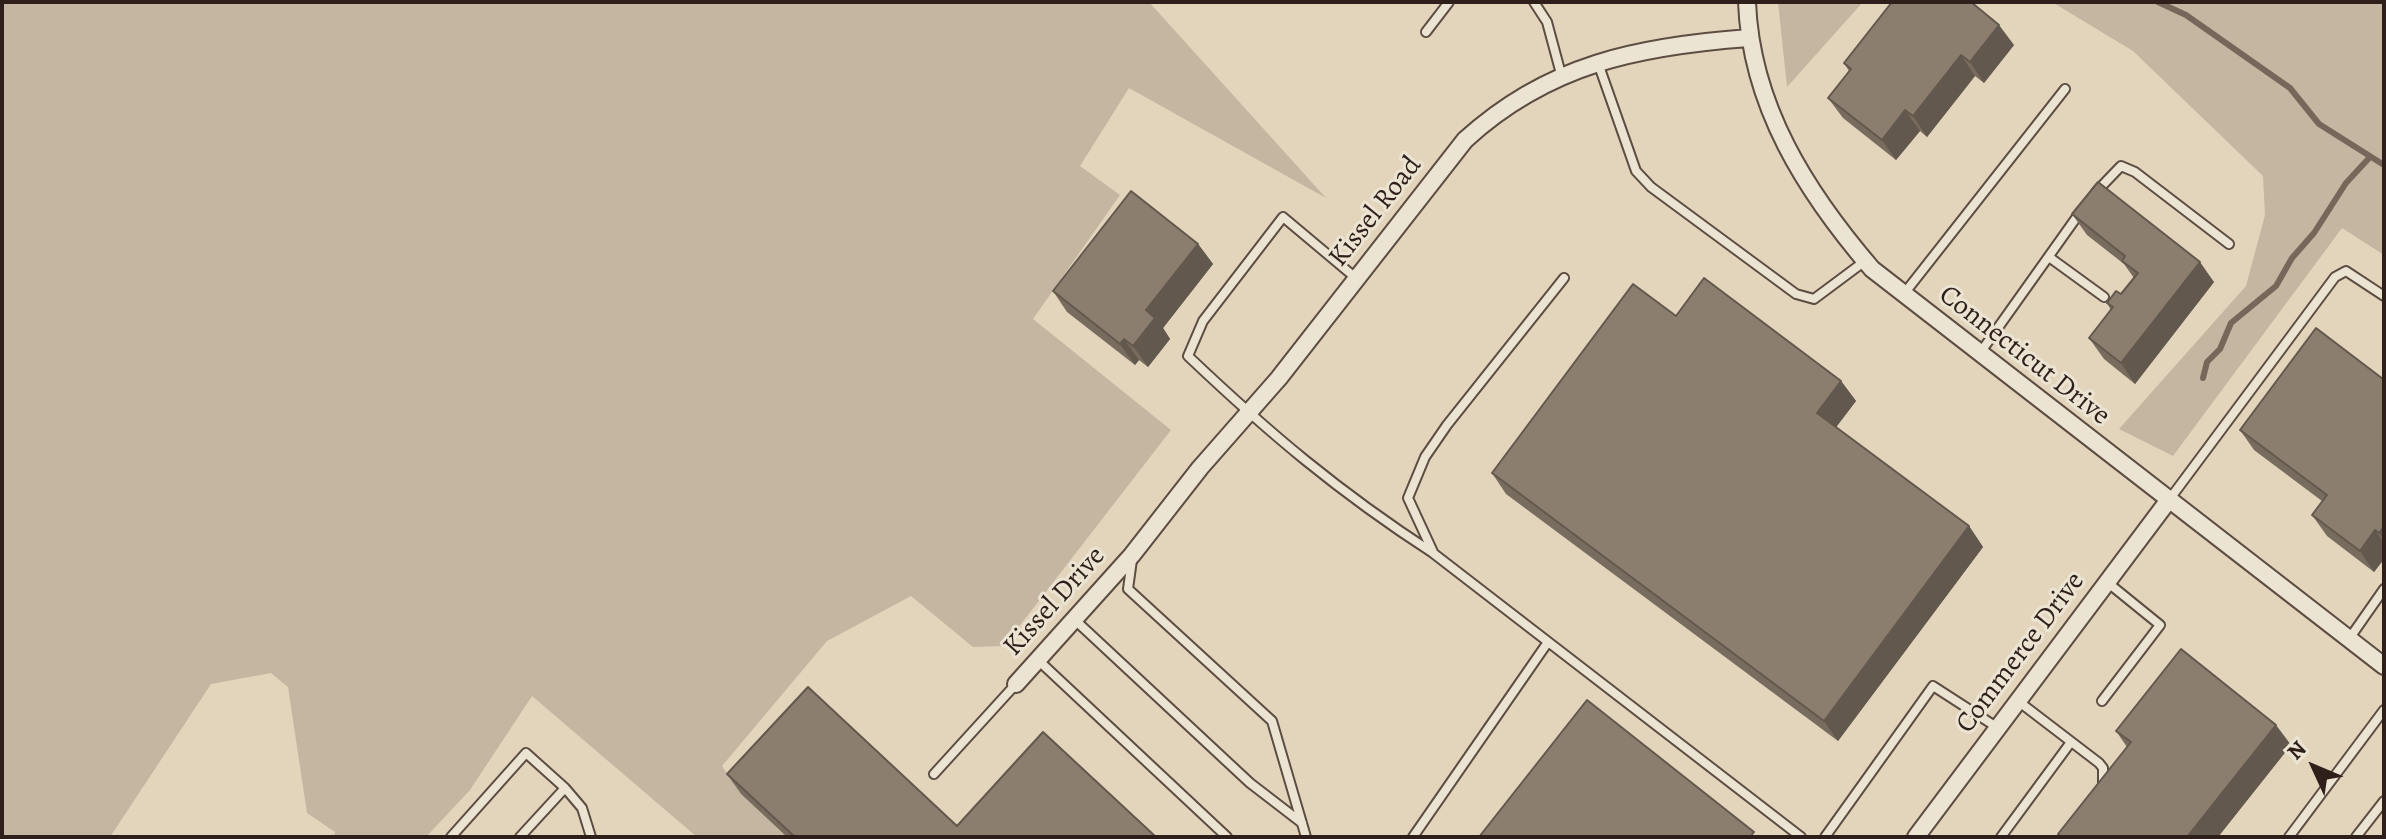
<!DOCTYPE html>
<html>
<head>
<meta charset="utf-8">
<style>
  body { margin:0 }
  #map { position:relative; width:2386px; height:839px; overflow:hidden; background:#e2d5bc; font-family:Alegreya,serif }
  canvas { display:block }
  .frame { position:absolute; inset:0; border:4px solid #2f1f1a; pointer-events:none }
  .north { position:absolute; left:2274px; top:727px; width:80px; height:80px; -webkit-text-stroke:6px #ece4d3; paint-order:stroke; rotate:314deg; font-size:22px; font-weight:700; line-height:32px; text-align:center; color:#2f1f1a }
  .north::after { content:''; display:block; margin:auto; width:28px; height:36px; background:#2f1f1a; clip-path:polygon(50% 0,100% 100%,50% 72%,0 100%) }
</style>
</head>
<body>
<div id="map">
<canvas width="2386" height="839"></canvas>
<div class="frame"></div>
<div class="north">N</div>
</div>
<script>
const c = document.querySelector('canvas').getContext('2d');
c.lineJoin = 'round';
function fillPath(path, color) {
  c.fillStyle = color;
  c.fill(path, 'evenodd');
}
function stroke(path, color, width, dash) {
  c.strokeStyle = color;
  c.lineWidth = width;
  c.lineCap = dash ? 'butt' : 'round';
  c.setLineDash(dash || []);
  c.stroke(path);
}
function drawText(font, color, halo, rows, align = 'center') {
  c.font = font + ' Alegreya,serif';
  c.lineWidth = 6;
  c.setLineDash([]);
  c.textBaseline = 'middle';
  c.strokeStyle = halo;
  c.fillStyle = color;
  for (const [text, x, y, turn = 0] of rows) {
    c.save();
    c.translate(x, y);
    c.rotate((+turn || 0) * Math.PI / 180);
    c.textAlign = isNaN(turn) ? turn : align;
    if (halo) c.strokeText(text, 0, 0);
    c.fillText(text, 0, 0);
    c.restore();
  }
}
const green = new Path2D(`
  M2,2H1149L1326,198L1129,88L1080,166L1120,195L1033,319L1171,430L1004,646L973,647L911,596L827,641L722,766L741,794L787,837H697L532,696L470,790L426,837H334L335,832L307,813L288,687L271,673L211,684L110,837H2Z
  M1778,2H1863L1787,87Z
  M2052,2H2384V255L2342,228L2173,456L2119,429L2246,286L2265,215L2263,176L2133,51Z`);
const stream = new Path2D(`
  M2158,2L2186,15L2290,88L2319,124L2384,165
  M2203,378L2207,362L2220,349L2231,323L2276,286L2292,258L2314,233L2346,183L2370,157`);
const service = new Path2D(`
  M1534,2L1547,22L1561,74
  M1426,32L1449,2
  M1598,63L1636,171L1651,187L1796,294L1814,299L1865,261
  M2097,191L2121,166L2135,172L2229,244
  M2049,257L2104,297
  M1357,279L1283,217L1203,321L1188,356C1269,433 1339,492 1433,553L1801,837
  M1903,295L2065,89
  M1980,353L2081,211
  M2169,500L2335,277L2346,271L2384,296
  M1433,552L1408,498L1425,457L1447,425L1564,278
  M1132,560L1128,589L1272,721L1306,837
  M1075,620L1250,783L1302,823
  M2349,639L2384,589
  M1038,660L1227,837
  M2018,701L2099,763L2103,768V783
  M2102,701L2160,625L2107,582
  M934,774L1016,684
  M565,788L582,808L591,837
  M451,837L526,753L565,788L520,837
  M1413,837L1548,642
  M1825,837L1933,686L1998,728
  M2001,837L2071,742
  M2289,837L2384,710
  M2356,837L2384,801`);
const minor = new Path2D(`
  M1747,2C1751,106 1806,192 1872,269L2384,666
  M1016,684L1132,555L1200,468L1279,378L1465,140C1548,64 1639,46 1749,38
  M1916,837L2168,501`);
const wall = new Path2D(`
  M2014,45L1984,83L1975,76L1927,137L1920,131L1896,160L1843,118L1828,98L1849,71L1844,63Z
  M2072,214L2214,282L2135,384L2104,359L2089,338L2111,310L2107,303L2121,294L2134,278L2124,264L2087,235Z
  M1198,244L1213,264L1163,328L1170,339L1148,367L1139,360L1135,365L1067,312L1053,291Z
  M2384,378V559L2374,572L2327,536L2312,515L2322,501L2254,450L2240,430Z
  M1841,381L1856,401L1836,427L1969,526L1983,547L1838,741L1506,494L1492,473Z
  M2116,731L2291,745L2218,837H2060L2058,834L2127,747Z
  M727,774L957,826L1156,837H787L741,794Z`);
const shadedWall = new Path2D(`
  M1999,25L2014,45L1984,83L1970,62Z
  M1961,55L1975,76L1927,137L1913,116Z
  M1905,110L1920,131L1896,160L1882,140Z
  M1198,244L1213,264L1163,328L1170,339L1148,367L1133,346L1146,310Z
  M2200,262L2214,282L2135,384L2121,363Z
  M1124,339L1139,360L1135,365L1120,344Z
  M1841,381L1856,401L1831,434L1817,413Z
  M1969,526L1983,547L1838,741L1824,721Z
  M2384,527V540L2379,533Z
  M2375,530L2384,543V559L2374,572L2360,551Z
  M2276,725L2291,745L2218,837H2187Z`);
const building = new Path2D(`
  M1892,2H1971L1999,25L1970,62L1961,55L1913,116L1905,110L1882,140L1828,98L1851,69L1844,63Z
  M2098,182L2200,262L2121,363L2089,338L2113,307L2107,303L2116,291L2121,294L2138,273L2122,261L2125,256L2072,214Z
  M1131,191L1198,244L1146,310L1155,318L1133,346L1124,339L1120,344L1053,291Z
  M1704,278L1841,381L1817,413L1969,526L1824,721L1492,473L1633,284L1676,316Z
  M2316,328L2383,379L2384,378V527L2379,533L2375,530L2360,551L2312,515L2327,495L2240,430Z
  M2181,649L2276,725L2187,837H2061L2058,834L2131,742L2116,731Z
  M808,687L957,826L1043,732L1156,837H795L727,774Z
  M1587,700L1754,832L1750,837H1479Z`);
const streetNames = [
  ["Kissel Road",1376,212,-52],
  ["Connecticut Drive",2024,356,38],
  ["Kissel Drive",1055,602,-48],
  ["Commerce Drive",2021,653,-53]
];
fillPath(green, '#c4b6a0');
stroke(stream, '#76675a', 6);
stroke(service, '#5c4c42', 12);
stroke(minor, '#5c4c42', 20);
stroke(service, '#ece4d3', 8);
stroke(minor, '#ece4d3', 16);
fillPath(wall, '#786c5f');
fillPath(shadedWall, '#62584d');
fillPath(building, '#8c7e6e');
stroke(building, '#62584d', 2);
drawText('28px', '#2f1f1a', '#ece4d3', streetNames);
</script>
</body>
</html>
